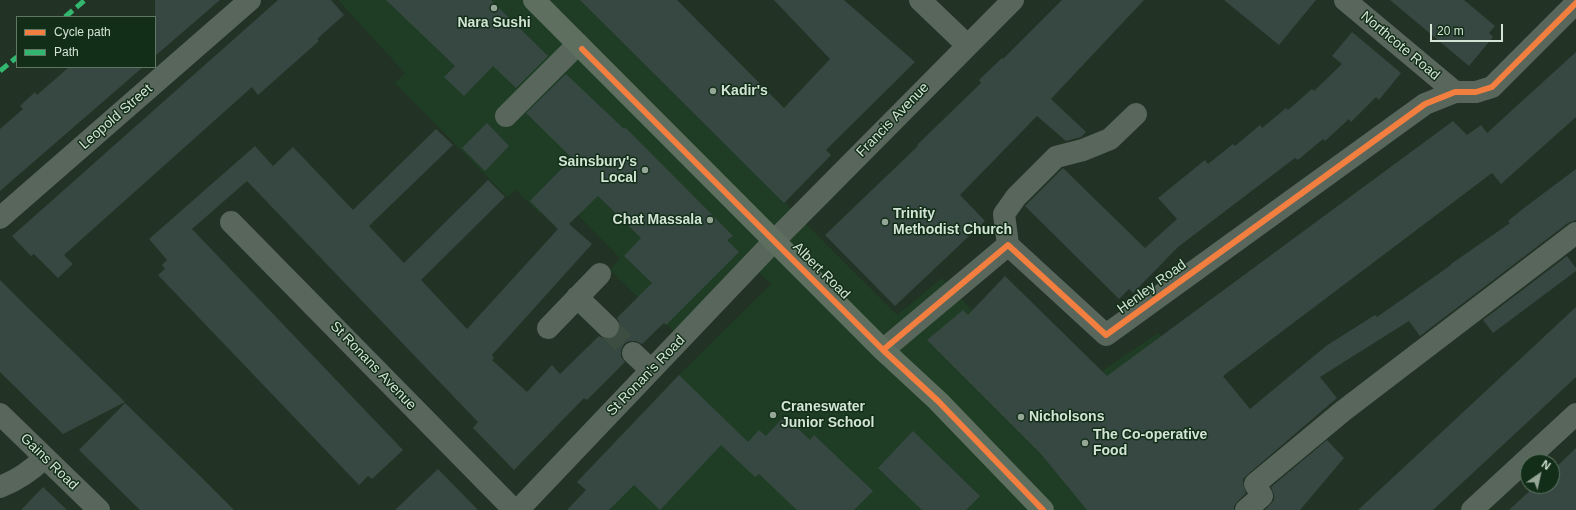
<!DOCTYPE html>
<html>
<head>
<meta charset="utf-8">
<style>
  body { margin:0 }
  #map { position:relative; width:1576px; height:510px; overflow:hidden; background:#223225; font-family:Helvetica,sans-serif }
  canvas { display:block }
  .legend { position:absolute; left:16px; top:16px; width:140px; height:52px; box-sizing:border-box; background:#122e18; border:1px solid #5f7764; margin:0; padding:5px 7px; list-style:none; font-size:12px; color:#d3e4d5 }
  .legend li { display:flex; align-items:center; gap:8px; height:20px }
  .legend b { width:20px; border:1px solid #5f7764 }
  .north { position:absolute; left:1520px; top:454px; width:40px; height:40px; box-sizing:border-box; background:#122e18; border:1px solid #5f7764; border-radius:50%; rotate:34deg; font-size:11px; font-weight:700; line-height:16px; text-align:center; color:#d3e4d5 }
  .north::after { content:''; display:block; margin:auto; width:14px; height:18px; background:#95a697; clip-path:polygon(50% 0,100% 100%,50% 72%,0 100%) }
  .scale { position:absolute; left:1430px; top:24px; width:73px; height:18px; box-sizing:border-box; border:2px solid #d3e4d5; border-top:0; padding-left:5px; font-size:12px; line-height:14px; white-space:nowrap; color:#d3e4d5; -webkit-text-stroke:3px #122e18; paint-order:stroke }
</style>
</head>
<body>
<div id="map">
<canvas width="1576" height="510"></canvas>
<ul class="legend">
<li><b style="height:5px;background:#f27e40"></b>Cycle path</li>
<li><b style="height:5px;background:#33b770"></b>Path</li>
</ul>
<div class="north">N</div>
<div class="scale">20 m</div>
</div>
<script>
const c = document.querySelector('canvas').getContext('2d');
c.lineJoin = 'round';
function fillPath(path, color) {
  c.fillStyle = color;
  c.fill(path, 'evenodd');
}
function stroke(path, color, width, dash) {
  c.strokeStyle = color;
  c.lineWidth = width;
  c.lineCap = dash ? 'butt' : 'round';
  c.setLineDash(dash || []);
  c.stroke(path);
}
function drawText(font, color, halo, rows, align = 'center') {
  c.font = font + ' Helvetica,sans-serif';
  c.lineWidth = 3;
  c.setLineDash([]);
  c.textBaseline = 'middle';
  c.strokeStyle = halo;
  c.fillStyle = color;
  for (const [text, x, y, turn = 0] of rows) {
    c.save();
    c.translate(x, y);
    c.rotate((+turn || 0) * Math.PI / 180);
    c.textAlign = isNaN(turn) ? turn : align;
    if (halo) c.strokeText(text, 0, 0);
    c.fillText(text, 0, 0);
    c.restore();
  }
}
const built = new Path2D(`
  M338,0H677L831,155L785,203L897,315L942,278L1057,401L1158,333L1215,414L1213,510H612L611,509L607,510L577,482L679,375L771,284L745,259L673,331L610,270L620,258L559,196L540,214L516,190L507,197L395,83L405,73Z`);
const building = new Path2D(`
  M155,0H220L155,56Z
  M278,0H331L344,15L317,39L319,41L258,95L252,87L64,255L73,264L58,278L34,254L31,256L12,236Z
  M386,0H491L548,56L516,88L493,66L464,96L444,77L455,66Z
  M580,0H677L784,108L830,59L774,0H844L915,62L826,150L831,155L784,203Z
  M1062,0H1144L1051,99L1086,132L1081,137L1066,141L1037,116L960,195L985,221L895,306L825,235L918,146L917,145L981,83L979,80L1002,58L1003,59Z
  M1224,0H1316L1279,45Z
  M1390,0H1464L1495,26L1489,33L1493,37L1469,66Z
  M1352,32L1401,73L1379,100L1376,97L1351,122L1349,119L1325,141L1323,139L1298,160L1295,158L1178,247L1133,293L1129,289L1119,299L1025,206L1063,168L1145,248L1177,219L1158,198L1205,160L1208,164L1233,144L1235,146L1260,125L1262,128L1286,108L1288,110L1312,89L1314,91L1342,64L1332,56Z
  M1576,52V117L1501,184L1492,173L1223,376L1250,409L1326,346L1375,315L1377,317L1451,265V264L1510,223L1508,221L1524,208L1576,169V220L1568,223L1420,336L1409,321L1320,377L1337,398L1247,475L1243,479V484L1246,493L1238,501L1234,506V510H1087L1041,454L927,340L963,310L968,315L1005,276L1107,376L1453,121L1467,135L1481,125L1487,133Z
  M69,67H143L0,191V129L23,109L20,106L35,92L37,95Z
  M566,74L624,129L625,127L733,236L727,240L739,252L666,325L664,323L642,344L636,341H629L624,344L621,350V357L625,362L587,400L584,398L514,470L473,428L478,422L247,181L192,229L403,450L372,479L368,476L359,485L158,275L165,269L162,265L167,260L149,239L255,146L273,166L293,147L353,210L436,129L453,145L369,226L404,263L488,180L505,197L421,280L467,329L558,229L530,201L572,158L526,113ZM598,196L641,238L624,256L652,283L617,318L620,324V330L617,336L611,339H605L599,336L560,374L552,365L527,392L492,360L494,358L492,355L592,244L569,224Z
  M487,123L509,146L485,171L462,148Z
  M1567,256L1576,268V271L1493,333L1483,320Z
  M0,280L25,305L125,402L63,434L0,372Z
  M1576,307V377L1433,510H1358Z
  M679,375L748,442L759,430L766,436L785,416L810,440L814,435L873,491L854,510H797L759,474L755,477L721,445L660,510L634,485L609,510H567L586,490L577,482Z
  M125,403L200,476L234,510H140L79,450Z
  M913,431L980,496L966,510H922L878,468Z
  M1327,440L1344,458L1300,510H1265L1274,500V495L1271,487Z
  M1576,448V510H1509L1535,486H1552V471Z
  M438,469L478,510H395L419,487Z
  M43,487L67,510H21Z`);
const minorTunnel = new Path2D(`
  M608,327L633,353`);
const minor = new Path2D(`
  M920,0L967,45
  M1345,0L1455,92
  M506,116L578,44
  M0,218L250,0
  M231,222L514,510
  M1008,245L1004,214L1016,197L1056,157L1083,150L1110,139L1136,114
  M577,297L608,327
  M548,328L600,274
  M883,350L1008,245L1106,335L1425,104L1455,92H1476L1492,87L1576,3
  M633,353L651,370
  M0,414L99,510
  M0,487C18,480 31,471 44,458
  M518,510L774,241L1013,0
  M1246,510L1262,496L1255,484L1343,411L1576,233
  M1472,510L1576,414`);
const major = new Path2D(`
  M534,0L883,350L938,401L1043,510`);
const quiet = new Path2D(`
  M65,17L85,0
  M0,71L17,57`);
const cycleway = new Path2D(`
  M582,49L883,350L938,401L1043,510
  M883,350L1008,245L1106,335L1425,104L1455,92H1476L1492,87L1576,3`);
const markers = [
  [494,8,4,"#95a697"],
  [713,91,4,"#95a697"],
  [645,170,4,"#95a697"],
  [710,220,4,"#95a697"],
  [885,222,4,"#95a697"],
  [773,415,4,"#95a697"],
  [1021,417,4,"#95a697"],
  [1085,443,4,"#95a697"]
];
const poiNames = [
  ["Nara Sushi",494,23,"center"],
  ["Kadir's",721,91],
  ["Sainsbury's",637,162,"right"],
  ["Local",637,178,"right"],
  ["Trinity",893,214],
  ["Methodist Church",893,230],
  ["Chat Massala",702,220,"right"],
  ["Craneswater",781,407],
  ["Junior School",781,423],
  ["Nicholsons",1029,417],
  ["The Co-operative",1093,435],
  ["Food",1093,451]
];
const streetNames = [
  ["Northcote Road",1400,46,40],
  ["Leopold Street",116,117,-41],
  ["Francis Avenue",893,120,-46],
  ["Albert Road",821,271,45],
  ["Henley Road",1152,287,-36],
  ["St Ronans Avenue",373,366,46],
  ["St Ronan's Road",646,376,-46],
  ["Gains Road",49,462,44]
];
fillPath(built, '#1e3d24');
fillPath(building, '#374843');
stroke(minorTunnel, '#3d4d3f', 22, [22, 11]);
stroke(minor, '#58665b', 22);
stroke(major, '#5e6f60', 22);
stroke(quiet, '#33b770', 5, [10, 5]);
stroke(cycleway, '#f27e40', 6);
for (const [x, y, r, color] of markers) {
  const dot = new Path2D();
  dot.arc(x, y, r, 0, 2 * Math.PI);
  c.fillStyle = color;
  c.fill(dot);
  stroke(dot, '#122e18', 1.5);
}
drawText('bold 14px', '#d3e4d5', '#122e18', poiNames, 'left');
drawText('14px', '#d3e4d5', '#122e18', streetNames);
</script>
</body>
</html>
